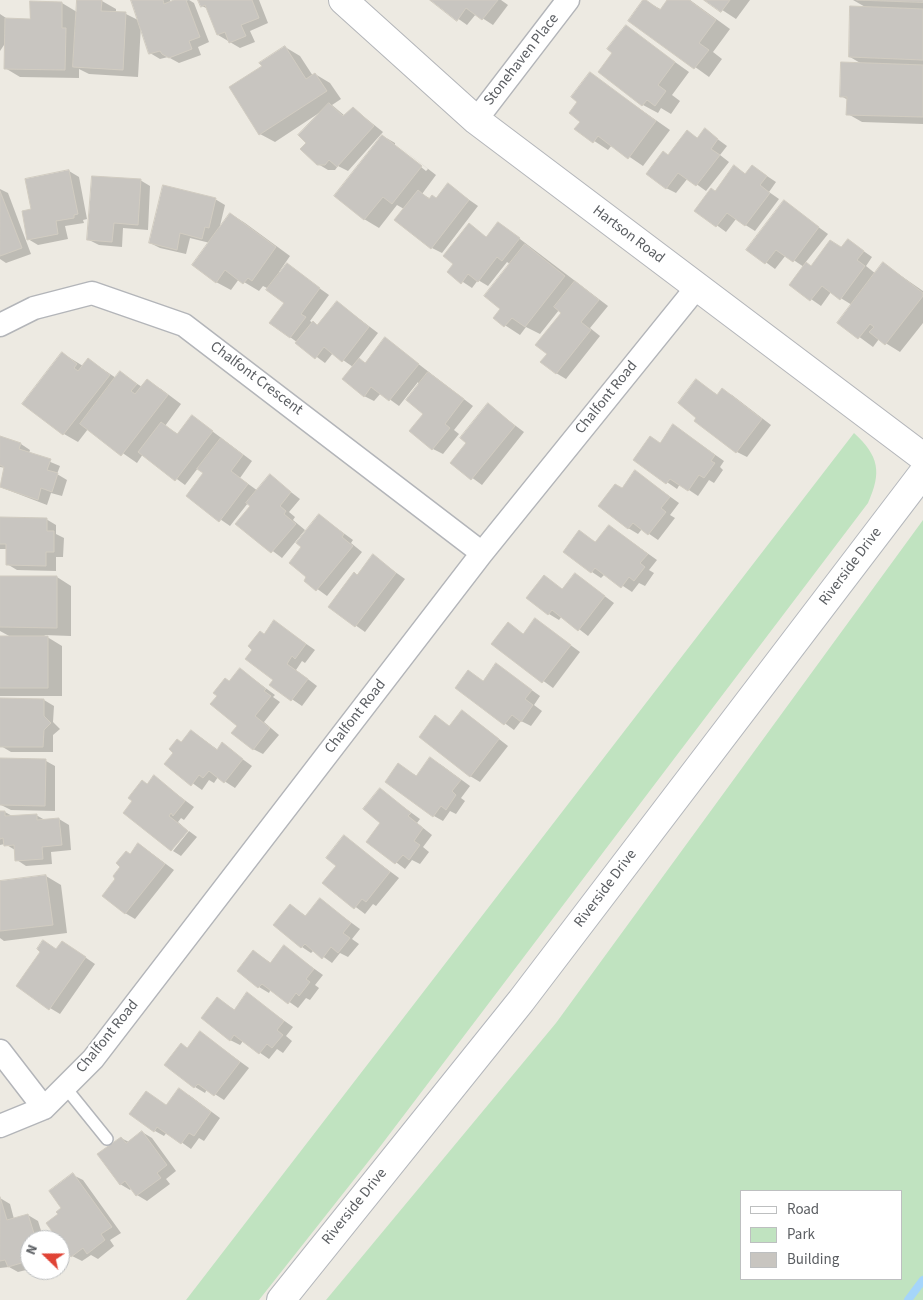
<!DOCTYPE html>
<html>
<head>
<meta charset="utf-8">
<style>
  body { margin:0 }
  #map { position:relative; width:923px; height:1300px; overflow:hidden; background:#edeae2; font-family:"Source Sans 3",sans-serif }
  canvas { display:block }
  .legend { position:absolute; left:740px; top:1190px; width:162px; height:90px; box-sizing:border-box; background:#fff; border:1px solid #bdbfc0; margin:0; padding:6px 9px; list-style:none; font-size:15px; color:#5b5e62 }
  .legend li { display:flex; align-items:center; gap:10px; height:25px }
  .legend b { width:25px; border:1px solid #bdbfc0 }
  .north { position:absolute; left:20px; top:1230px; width:50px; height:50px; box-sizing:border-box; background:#fff; border:1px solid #bdbfc0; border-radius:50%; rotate:292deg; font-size:14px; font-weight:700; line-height:20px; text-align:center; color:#5b5e62 }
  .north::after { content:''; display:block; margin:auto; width:18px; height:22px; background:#e04335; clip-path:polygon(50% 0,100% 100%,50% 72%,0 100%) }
</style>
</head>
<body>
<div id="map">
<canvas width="923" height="1300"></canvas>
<ul class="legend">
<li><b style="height:6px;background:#fff"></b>Road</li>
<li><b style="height:14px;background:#c0e3c0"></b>Park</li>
<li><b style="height:14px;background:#c8c5c0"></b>Building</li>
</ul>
<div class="north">N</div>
</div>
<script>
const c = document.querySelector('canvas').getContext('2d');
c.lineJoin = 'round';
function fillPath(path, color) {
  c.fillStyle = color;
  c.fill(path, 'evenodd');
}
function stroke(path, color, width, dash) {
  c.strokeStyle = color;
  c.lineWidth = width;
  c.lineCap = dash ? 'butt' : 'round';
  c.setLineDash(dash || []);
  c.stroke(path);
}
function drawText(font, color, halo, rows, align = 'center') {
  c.font = font + ' "Source Sans 3",sans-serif';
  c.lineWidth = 4;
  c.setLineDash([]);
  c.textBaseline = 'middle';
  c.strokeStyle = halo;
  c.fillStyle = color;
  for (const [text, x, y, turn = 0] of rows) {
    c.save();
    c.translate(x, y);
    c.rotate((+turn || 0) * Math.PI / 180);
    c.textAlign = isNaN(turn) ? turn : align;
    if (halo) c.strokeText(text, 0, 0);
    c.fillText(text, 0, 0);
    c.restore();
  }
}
const green = new Path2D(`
  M854,433C879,456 882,472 868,503L379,1148L259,1300H186Z
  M923,520V1300H326L556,1023ZM742,1191H902V1279H742Z`);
const shadow = new Path2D(`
  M78,0L102,1L116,9V13L126,14L140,21L136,0H170L171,3L189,0L194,3L209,42L198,47L201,55L179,63L168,57L160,59L150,53L141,25L138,77L89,74L79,69V78L20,77L5,68L6,42L0,51V14L9,20H31V2L62,3L77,12Z
  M199,0H259L268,23L250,31L255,42L240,48L218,35L208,9L202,6Z
  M432,0H501L508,5L493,25L476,14L467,25Z
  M644,0L662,10L669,0H690L730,29L713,52L722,59L709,77L630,20Z
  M707,0H750L736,19Z
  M853,0H923V124L862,122L848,114V100L841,96L862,64L850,57L867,8Z
  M626,27L689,72L672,95L680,101L671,114L661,108L658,113L643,105L614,52Z
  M285,47L300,56L313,76L315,74L330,83L341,99L332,105L345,116L353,108L383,132L348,171L338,166L335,170H328L318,164L308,143L319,113L275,142L260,134L263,67Z
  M590,74L670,130L643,166L612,145L608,150L576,129L581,121L579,101Z
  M705,130L727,146L720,155L729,162L706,191L688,178L676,193L666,188L688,132L699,139Z
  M383,136L395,143V146L426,171L428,169L396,144L436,175L422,194L431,199H436L448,185L478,206L442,253L432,248L404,209L397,205L379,228L364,219Z
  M752,166L776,182L769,192L779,199L755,231L736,219L726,232L696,210L716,192L735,167L746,174Z
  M69,171L79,177L87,219L83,220L84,223L65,226L68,239L38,245L28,239L32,210Z
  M140,180L150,186L148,230L123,228L122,247L99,245L89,240Z
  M0,189L8,193L31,254L6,263L0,259Z
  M215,199L225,205L219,230L231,214L245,223L290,256L279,272L281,273L287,265L329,295L310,321L318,326L337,302L378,333L358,359L366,363L386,339L473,406L454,430L459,434L443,454L433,449L418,382L399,406L381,393L374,401L364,396L353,367L333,353L325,363L290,337L286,303L269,289L263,286L259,291L239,279L231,290L216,282L210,243L190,238L186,254L160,248L150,243Z
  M784,202L828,234L805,263L812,267L842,248L848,240L872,257L866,266L876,274L884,264L923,291V323L900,352L879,339L873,347L839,322L852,305L831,292L821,306L791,285L804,267L786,255L775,269L748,249Z
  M499,223L608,306L590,328L600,336L566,379L556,373L548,354L563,312L559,310L540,334L526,327L520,335L494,318L501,308L510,264L507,262L488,286L478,280L472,288L448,272L455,263L469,225L487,238Z
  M62,353L83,366L88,359L116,378L121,373L142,387L147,381L161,389L181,404L165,426L178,434L192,416L252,461L240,478L258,491L270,476L300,499L289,512L295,517L293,520L305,530L282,558L237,524L252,506L248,503L230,526L187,496L205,473L198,468L185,485L143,454L137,463L88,429L78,442L64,434Z
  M696,381L718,395L722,390L732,395L771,425L747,457L737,452L698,417Z
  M488,405L524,432L482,485L452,463L468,443Z
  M683,432L724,461L720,467L723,470L714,483L709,480L698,496L680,484L677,489L635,460Z
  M0,438L21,444L30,450L29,453L60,466L57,474L67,480L62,496L51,493L47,505L0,487L5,468L0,467Z
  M636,472L679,503L670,515L675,518L658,540L642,529L638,534L628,528L622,489Z
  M319,515L353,540L351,543L362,552L327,596L305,580Z
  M0,518L46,519L56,525V534L64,538L63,557H56V571L17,570L7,564V549H0Z
  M609,526L657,560L649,570L654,573L645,586L639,583L632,592L605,574L601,578L592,572L579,532L597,543Z
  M373,556L405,579L365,632L330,607Z
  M575,574L614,603L588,636L562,616L559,620L549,614L528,598L544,577L563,590Z
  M0,577H57L71,586V636L44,635L62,646V696H0V637H11L0,631Z
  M535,619L580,652L553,688L493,644L508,624L524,635Z
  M275,622L315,650L305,663L302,661L296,670L317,686L302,706L271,685L275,680L254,649Z
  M497,665L540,696L534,705L542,711L531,726L521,721L514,730L457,688L469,672L484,682Z
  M240,669L275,695L273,697L280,702L264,722L279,735L263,754L253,749L239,726L230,682Z
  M0,699L44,700L54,706L53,722L60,729L53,735V752H11L1,746Z
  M435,717L451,727L472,718L508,746L480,782L470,776Z
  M192,731L218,750L222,744L252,766L235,788L218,777L214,783L209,780L202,790L166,764Z
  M0,760L46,761L55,766V811L11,810L1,805Z
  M440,764L470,786L461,798L465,801L456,814L450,811L443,821L434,816L398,765L417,776Z
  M154,777L194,807L184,820L181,818L178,822L187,830L171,849L147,785Z
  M380,790L420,819L417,823L432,835L423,847L429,852L420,864L412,860L405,869L368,841L382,823Z
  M0,812H5L14,817L36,815L45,820L59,819L69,825L71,850L51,852L52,864L26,866L17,860L15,850L5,844L0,845Z
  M189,831L197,837L181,856L173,851Z
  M344,837L399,878L376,906L373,904L365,914L324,883L337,866Z
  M139,844L174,870L135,919L125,913L130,855Z
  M46,876L61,885L67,933L4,941L0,938V882Z
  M320,900L360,929L352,939L359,944L348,957L340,953L332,963L314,950L311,953L302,947L290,905L306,916Z
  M63,942L95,964L60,1014L50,1008L57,950Z
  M284,947L323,975L315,985L319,988L310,1000L306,998L298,1008L271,989L269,993L259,987L238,971L253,951L271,963Z
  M247,994L293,1027L286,1036L292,1041L283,1053L277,1049L269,1059L243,1041L240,1045L230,1040L218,999L235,1010Z
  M201,1033L249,1068L224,1100L207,1089L205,1093L195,1087L166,1065L188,1049Z
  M146,1092L167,1106L189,1095L220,1118L204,1141L199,1138L191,1149L167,1132L164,1136L155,1131Z
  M142,1132L152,1138L176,1171L166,1179L170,1184L147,1201L137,1195L132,1188L130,1190L120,1184L121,1138L129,1142Z
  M73,1175L83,1180L121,1233L110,1240L114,1246L98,1259L91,1255L82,1261L72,1256L60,1215Z
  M0,1198L10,1204L14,1219L28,1215L38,1221L44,1240H30V1269L18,1272L9,1267L0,1268Z`);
const stream = new Path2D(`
  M908,1300L923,1280`);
const building = new Path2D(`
  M77,0H102L101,11L126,12L123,70L73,67Z
  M131,0H163L164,4L174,0H186L200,37L189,41L192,49L169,58L162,54L160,51L149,54Z
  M198,0H252L259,18L241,25L246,36L229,43L225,32L217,35L205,5L201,7Z
  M430,0H498L482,20L466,8L457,21Z
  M643,0H646L660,10L667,0H689L716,20L699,43L709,50L694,69L628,21Z
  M704,0H730L721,12Z
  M857,0H923V2Z
  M30,1L62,2V28H66L65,70L4,69L5,18L30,19Z
  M850,6L923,9V60L849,57Z
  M626,25L675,62L658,85L666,91L655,106L647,100L642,106L598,72L612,53L607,49Z
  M285,46L306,79L315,73L327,91L259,135L229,87L262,66L259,63Z
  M841,62L923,65V117L846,115L847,97H840Z
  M590,72L656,121L628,159L598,136L593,143L574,129L580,122L569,113L577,102L571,97Z
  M329,103L343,116L353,107L374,126L337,167L329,160L325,165H317L300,149L306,143L298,135Z
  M705,128L718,139L711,149L720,155L696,186L678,173L666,189L646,174L663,151L668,155L687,130L697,138Z
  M382,135L422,166L392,204L383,197L364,220L334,196Z
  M734,165L745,174L752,165L767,176L760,185L770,193L745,226L727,213L716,227L694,211L711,188L715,191Z
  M69,170L78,214L74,215V218L56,221L58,234L27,240L22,211L31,209L25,179Z
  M92,176L141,179L138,225L114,223L112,242L87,240Z
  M448,183L469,200L431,249L394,220L418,190L429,199L432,195L436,198Z
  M163,185L216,198L209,228L205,227L202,239L180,233L177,250L149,243Z
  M0,191L22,248L0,256Z
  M784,200L819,227L793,262L776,250L765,264L746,250Z
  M230,213L276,247L252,281L248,278L243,284L225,270L216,283L192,265Z
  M498,222L520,238L502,261L497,257L478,282L468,274L461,284L447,272L453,264L443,256L469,223L486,237Z
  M848,239L864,251L857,260L865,266L840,300L822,286L810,301L789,285L806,262L811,266L830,240L841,247Z
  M525,244L565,276L525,327L512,318L504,327L493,318L500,309L484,296Z
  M883,262L923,293V296L885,345L869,332L874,327L870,324L858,339L837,323Z
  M287,263L320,288L301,314L306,317L290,338L269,323L284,303L266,290Z
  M575,281L599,300L581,322L591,330L556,374L540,362L547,354L535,345L561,313L554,307Z
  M337,301L369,327L342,362L324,347L315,359L295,343L313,321L317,325Z
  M385,337L419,364L389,401L371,387L364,397L342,379L359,358L365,363Z
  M62,352L77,364L74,368L78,371L88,358L110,375L63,435L22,404Z
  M120,371L137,384L131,391L135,394L147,379L168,395L121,456L80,424Z
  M428,372L464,399L445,424L450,428L432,450L409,431L423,414L406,400Z
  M696,379L717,395L722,388L762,419L736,453L694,421L696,418L678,403Z
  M488,403L515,426L471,480L450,463L466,443L460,438Z
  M192,415L213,431L175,481L138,452L161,422L177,434Z
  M673,424L715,455L711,461L715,463L704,478L699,475L688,491L670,479L666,484L633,460L650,436L660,443Z
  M0,436L21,443L19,449L51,459L47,470L58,473L52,492L41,488L38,500L0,487L4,467L0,465Z
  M221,438L243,455L231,471L248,484L219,522L186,496L203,473L197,469Z
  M635,470L670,497L661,508L666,512L648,535L633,523L628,529L598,506L615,484L622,488Z
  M270,474L291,492L280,506L286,511L284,514L296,524L271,553L235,524L250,506L246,503Z
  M319,514L344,534L342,537L353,546L316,591L304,581L306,577L289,563L301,547L296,543Z
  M0,517L47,518V531H54V552H46V566L6,565V544H0Z
  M609,525L648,554L640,563L645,567L634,581L629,577L621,588L595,568L591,573L563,552L579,530L595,542Z
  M373,554L396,573L355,627L328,607L354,572L357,575Z
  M575,573L605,596L578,631L552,610L548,615L526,598L544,575L562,589Z
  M0,576H57V628L0,627Z
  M535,618L571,645L542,683L491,644L508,622L523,634Z
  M274,620L306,644L295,659L292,656L287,664L308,679L291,701L269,685L273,680L245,659L252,650L248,646L260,631L264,634Z
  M0,636H48V688H0Z
  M496,663L532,690L525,699L533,705L521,722L512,715L504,725L455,688L468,670L483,681Z
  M240,668L266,689L264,691L271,696L255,716L270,728L253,750L231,733L237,726L210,704L217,696L213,693L225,678L229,681Z
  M0,698L44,699V716L51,723L44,730L43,747H0Z
  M462,710L499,739L470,777L419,737L435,715L449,726Z
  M191,730L217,750L222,742L243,759L224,783L209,771L203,778L199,775L191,786L164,764L173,753L169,749L177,739L181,742Z
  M430,757L461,780L452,791L456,795L446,810L441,806L433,817L385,782L398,763L416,776Z
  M0,758L46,759L45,806L0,805Z
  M154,775L185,801L173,816L171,813L169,816L188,831L171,851L123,813L132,801L128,798L142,780L147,784Z
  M380,788L411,813L408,816L423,828L414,841L420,845L409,860L403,855L395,864L366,842L380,823L363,809Z
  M0,811H5V816L37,814V820L59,818L62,845L42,847L43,859L15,861L14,845L4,846L3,838L0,839Z
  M344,835L390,872L366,902L362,899L354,909L322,883L336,866L326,858Z
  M138,843L165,864L125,914L102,896L115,879L113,876L120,867L116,863L126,851L130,854Z
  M46,875L53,925L0,931V881Z
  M320,898L351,923L343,933L350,938L338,953L331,947L322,959L305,944L301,948L273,925L290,904L305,916Z
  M43,940L56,949L62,941L86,957L49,1010L16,986L40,952L37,949Z
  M284,945L314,969L306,979L310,982L299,996L296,993L288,1004L262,984L258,988L237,971L253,950L270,963Z
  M247,992L284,1021L277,1030L283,1035L272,1048L267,1044L259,1054L234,1035L230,1041L201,1018L217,997L234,1010Z
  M200,1031L240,1062L214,1096L198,1084L194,1088L164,1065L181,1043L187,1048Z
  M179,1088L211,1112L194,1136L189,1133L181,1144L157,1127L154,1132L129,1114L146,1091L166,1105Z
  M142,1131L167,1165L157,1173L161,1178L136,1196L125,1181L120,1185L97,1154L121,1137L126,1143Z
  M73,1173L112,1227L101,1234L105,1240L87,1254L83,1248L71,1257L46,1223L58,1214L56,1212L61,1208L49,1191Z
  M0,1197L7,1220L28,1214L36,1240H30V1252L25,1254L28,1261L8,1267L5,1260L0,1261Z`);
const service = new Path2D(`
  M65,1087L107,1139`);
const minor = new Path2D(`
  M476,120L568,0
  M0,325L34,308L92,293L184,325L482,553
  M0,1051L44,1108
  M0,1126L44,1108L93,1059L482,553L697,287`);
const tertiary = new Path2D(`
  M343,0L476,120L923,457`);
const secondary = new Path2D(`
  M281,1300L521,1001L923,473`);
const streetNames = [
  ["Stonehaven Place",522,60,-52],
  ["Hartson Road",628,235,37],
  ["Chalfont Crescent",256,379,37],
  ["Chalfont Road",607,398,-51],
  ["Riverside Drive",851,567,-53],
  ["Chalfont Road",356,717,-52],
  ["Riverside Drive",606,889,-53],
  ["Chalfont Road",108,1037,-51],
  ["Riverside Drive",355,1207,-51]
];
fillPath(green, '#c0e3c0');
fillPath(shadow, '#0003');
stroke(stream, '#a5d5fa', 8);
fillPath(building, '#c8c5c0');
stroke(building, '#d1ccc1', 1);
stroke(service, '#b3b5b9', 14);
stroke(minor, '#b3b5b9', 25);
stroke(tertiary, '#b3b5b9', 30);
stroke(secondary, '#b4b7bc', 30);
stroke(service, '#fff', 11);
stroke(minor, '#fff', 22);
stroke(tertiary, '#fff', 28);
stroke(secondary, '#fff', 28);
drawText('15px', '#5b5e62', '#fff', streetNames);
</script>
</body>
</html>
